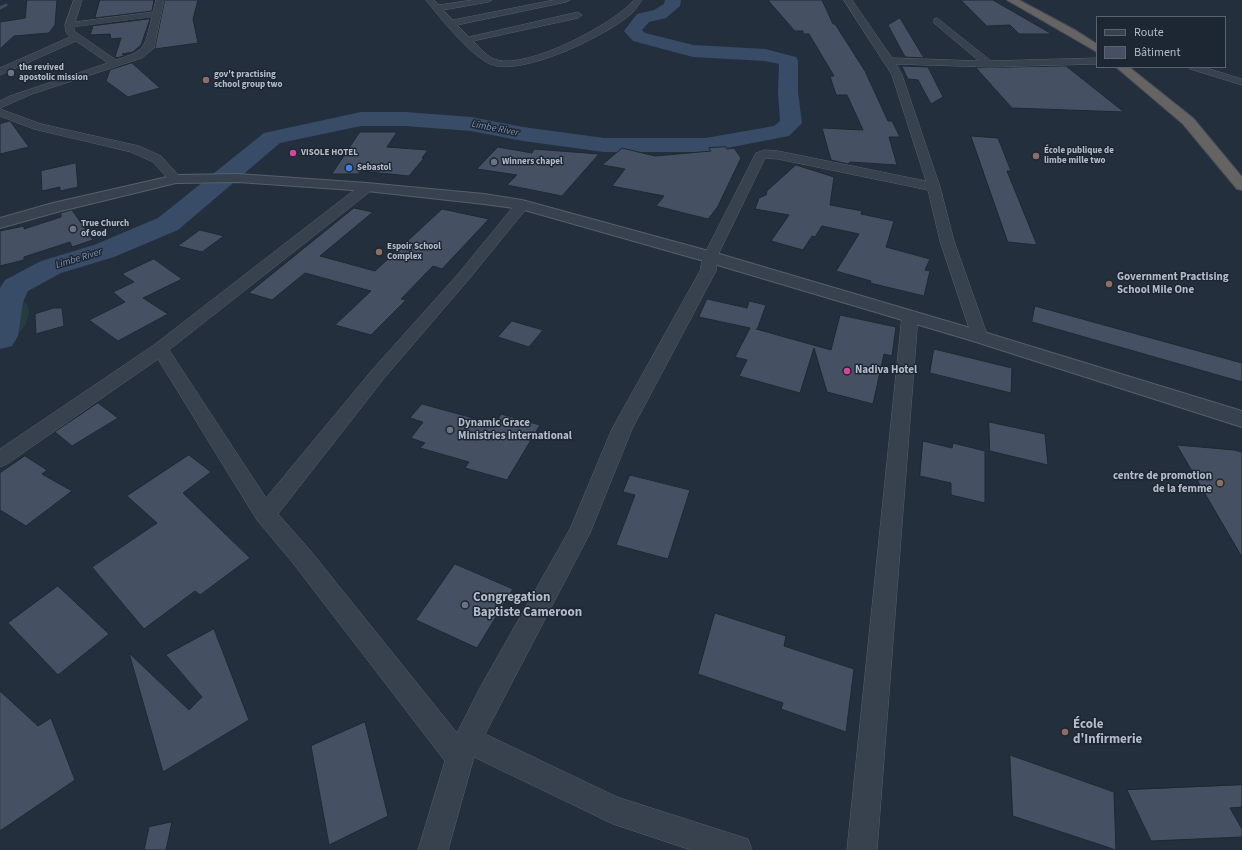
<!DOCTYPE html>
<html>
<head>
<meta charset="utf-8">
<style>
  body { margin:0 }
  #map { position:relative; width:1242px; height:850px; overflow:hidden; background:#242f3e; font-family:"Source Sans 3",sans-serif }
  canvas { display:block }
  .legend { position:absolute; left:1096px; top:16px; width:130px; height:52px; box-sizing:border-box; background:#1d2633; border:1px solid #59626f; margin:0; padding:5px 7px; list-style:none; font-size:12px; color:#b4bcc9 }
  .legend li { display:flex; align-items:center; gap:8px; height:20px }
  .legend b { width:20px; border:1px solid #59626f }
</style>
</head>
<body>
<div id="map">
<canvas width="1242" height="850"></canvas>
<ul class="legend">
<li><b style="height:5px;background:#38414e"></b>Route</li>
<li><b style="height:11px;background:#455162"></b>Bâtiment</li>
</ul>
</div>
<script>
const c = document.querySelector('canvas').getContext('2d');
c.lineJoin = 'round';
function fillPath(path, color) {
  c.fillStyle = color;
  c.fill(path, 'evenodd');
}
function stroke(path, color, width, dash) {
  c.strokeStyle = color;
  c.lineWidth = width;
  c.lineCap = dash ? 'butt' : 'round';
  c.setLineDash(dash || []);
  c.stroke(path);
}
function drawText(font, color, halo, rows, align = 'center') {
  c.font = font + ' "Source Sans 3",sans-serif';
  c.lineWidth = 3;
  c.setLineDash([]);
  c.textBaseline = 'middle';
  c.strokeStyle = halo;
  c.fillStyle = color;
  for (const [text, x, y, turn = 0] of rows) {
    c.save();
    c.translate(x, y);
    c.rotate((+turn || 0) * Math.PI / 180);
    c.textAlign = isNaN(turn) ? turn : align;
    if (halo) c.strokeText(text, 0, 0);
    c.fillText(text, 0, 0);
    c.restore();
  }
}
const green = new Path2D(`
  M19,299L27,304L29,312L26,324L8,346L0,349V305Z`);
const stream = new Path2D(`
  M0,8L6,5`);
const river = new Path2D(`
  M665,0H681L680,6L666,18L649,22L642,30L645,33L693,45L765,49L796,57L798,61V92L802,123L789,136L706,152H604L523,141L471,131L405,126H361L280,143L178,230L114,257L61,273L28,291L23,302L18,336L12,346L0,349V288L5,280L41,261L94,245L158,218L264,133L361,112H405L471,117L523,127L604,138H706L774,126L780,121L778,92L779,64L765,61L693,57L633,41L624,31L637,14L654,10L664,4Z`);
const building = new Path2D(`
  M27,0H57L55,25L49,33L14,36L0,49V22L25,18Z
  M100,0H154L152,11L95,18Z
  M165,0H198L193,19L198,43L155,49Z
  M768,0H822L833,24H835L865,71L888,121H892L900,137H889L897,165L850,162L848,164L831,160L822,128L863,130L847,95H836L830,76H834L809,34H803V31H795Z
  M961,0H993L1052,34H1019L1010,25L987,26Z
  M900,18L924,58L905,57L888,25Z
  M150,19L141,45L133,52L122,54L124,56L116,58L115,57L121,38L111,39L110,34L90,35L93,26Z
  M132,63L160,88L128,97L106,81L110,70Z
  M902,66L928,67L943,97L931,104L918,80L908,79Z
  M1066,66L1124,112L1012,108L976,68Z
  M10,121L29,147L0,154V124Z
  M360,132H397L387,147L428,150L422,158H424L409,176L361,171L358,174H332Z
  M971,136L998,138L1011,171H1007L1037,245L1008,242Z
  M498,147L532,153L534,149L599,154L562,196L507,185L517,175L477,169Z
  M726,147L727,149L734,148L741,158L717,208L708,219L656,206L664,196L612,186L625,169L602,165L622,148L655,156L711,151L709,148Z
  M76,163L78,187L60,191V187L42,191L41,171Z
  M796,165L834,177L830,205L862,211L861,214L894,221L886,247L930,259L925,270L930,271L924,296L870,283L871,281L836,271L859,234L822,226L815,237L812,236L803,250L771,241L789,215L755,209L759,198L766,195L767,191Z
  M354,208L373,212L320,256L375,271L442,209L489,219L442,269L433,266L401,299L406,300L371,335L335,325L371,291L305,273L272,300L249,293Z
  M72,210L93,240L72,247L70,242L24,257V260L0,266V231L24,226V229L61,217V213Z
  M200,230L224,236L202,252L178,246Z
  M154,259L182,279L143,298L168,314L118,341L89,320L125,302L113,292L134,282L122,274Z
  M707,299L747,308L749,301L766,305L757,330L756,329L831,350L840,315L896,327L892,356L884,354L873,404L827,392L814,348L800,393L739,376L747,360L735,357L750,328L699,317Z
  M1035,306L1242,363V382L1032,322Z
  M54,308H62L64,326L36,334L35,314Z
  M512,321L543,330L529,347L498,337Z
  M934,349L1012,368L1011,393L930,373Z
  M98,403L118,418L72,446L55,432Z
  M422,404L495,424L501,414L540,425L507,480L465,468L469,462L420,448L425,443L411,438L423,422L410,418Z
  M989,422L1045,434L1048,465L990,451Z
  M923,441L952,448L953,443L985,451V503L951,495V483L920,476Z
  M1177,445L1234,450L1242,452V557Z
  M189,455L211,472L183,493L250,558L200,595L195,591L144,629L92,567L157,523L127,496Z
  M25,456L47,470L42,474L72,491L26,526L0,510V473Z
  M630,475L690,490L668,559L616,545L635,495L623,492Z
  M455,564L513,589L477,648L416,620Z
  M58,586L109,634L58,675L8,623Z
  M715,613L786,636L784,646L854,669L846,732L781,709L783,703L698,674Z
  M214,629L249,720L163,772L129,653L189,710L202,697L166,655Z
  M0,691L38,726L51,718L75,780L0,831Z
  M365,722L388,816L329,845L311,746Z
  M1010,755L1114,792L1116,850L1013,816Z
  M1242,785V807L1230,808L1242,829V837L1151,841L1127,790Z
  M172,822L166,850H144L149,827Z`);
const minor = new Path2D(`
  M74,0H82L75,22L153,12L156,0H164L154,48L142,58L32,94L0,108V101L10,96L108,63L76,41L0,75V68L70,37L66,32L65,25ZM152,17C144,48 147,50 116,60L74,31V27Z
  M426,0H434L439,5L473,0H492L488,2L443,10L453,20L554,0H570L566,2L457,25L469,37L578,12L582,15L578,18L473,41C480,48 488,58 497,60C528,69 614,24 634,0H642C639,4 636,9 633,12C611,34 520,78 490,64C471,56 439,17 426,0Z
  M844,0H852L892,58L979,61L934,23V19L937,18L991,61L1097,58V64L989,67L896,64L902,75L940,187L954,241L988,337L986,341L980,342L974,341L972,337L940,241L928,190L778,159L765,158L717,257L716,271L632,429L590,533L485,734L617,797L748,839L752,850H691L613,824L474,757L448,850H418L445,761L293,563L257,520L158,359L7,464L0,467V449L154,345L362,184H372L373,187L372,190L169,350L266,498L373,369L459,273L517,202H527L529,205L527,208L469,279L385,377L278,514L309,549L457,733L481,686L570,529L612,429L700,271L703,257L756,153L765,150L778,151L926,181L892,75Z
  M1188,67H1203L1242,79V85L1190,69Z
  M0,109L41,124L139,146L161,156L182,179L176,183L171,182L153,162L131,152L34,129L0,116Z
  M910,311L916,312L918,316L877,850H847L902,316L904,312Z`);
const tertiary = new Path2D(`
  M238,174L367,183L484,194L522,200L716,253L987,333L1242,411V427L973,341L704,261L521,209L484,204L367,191L238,182L176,183L57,212L0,228V218L53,203L176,175Z`);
const trunk = new Path2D(`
  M1007,0H1019L1075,30L1097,44V52Z
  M1116,67H1129L1193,118L1242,177V190L1237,189L1183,124Z`);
const markers = [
  [11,73,4,"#6b7280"],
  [206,80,4,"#8d6e63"],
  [293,153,4,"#d1479c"],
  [1036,156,4,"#8d6e63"],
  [494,162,4,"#6b7280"],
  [349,168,4,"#3f7fe0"],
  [73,229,4,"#6b7280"],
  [379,252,4,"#8d6e63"],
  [1109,284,4,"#8d6e63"],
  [847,371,4,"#d1479c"],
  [450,430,4,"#6b7280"],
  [1220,483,4,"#8d6e63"],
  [465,605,4,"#6b7280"],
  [1065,732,4,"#8d6e63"]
];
const farPoinames = [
  ["the revived",19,68],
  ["apostolic mission",19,78],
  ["gov't practising",214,75],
  ["school group two",214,85],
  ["École publique de",1044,151],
  ["limbe mille two",1044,161],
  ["VISOLE HOTEL",301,153],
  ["Winners chapel",502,162],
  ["Sebastol",357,168],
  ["True Church",81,224],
  ["of God",81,234],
  ["Espoir School",387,247],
  ["Complex",387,257]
];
const farWaternames = [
  ["Limbe River",495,129,11],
  ["Limbe River",79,259,-17]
];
const poiNames = [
  ["Government Practising",1117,278],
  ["School Mile One",1117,291],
  ["Nadiva Hotel",855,371],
  ["Dynamic Grace",458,424],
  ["Ministries International",458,437],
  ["centre de promotion",1212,477,"right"],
  ["de la femme",1212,490,"right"]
];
const nearPoinames = [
  ["Congregation",473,598],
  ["Baptiste Cameroon",473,613],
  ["École",1073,725],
  ["d'Infirmerie",1073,740]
];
fillPath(green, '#263c3f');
stroke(stream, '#394c67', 3);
fillPath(river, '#394c67');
fillPath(building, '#455162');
stroke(building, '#1f2835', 1);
stroke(minor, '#565f6c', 1);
stroke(tertiary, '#565f6c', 2);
stroke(trunk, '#434c59', 2);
fillPath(minor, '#38414e');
fillPath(tertiary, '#38414e');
fillPath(trunk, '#656462');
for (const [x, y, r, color] of markers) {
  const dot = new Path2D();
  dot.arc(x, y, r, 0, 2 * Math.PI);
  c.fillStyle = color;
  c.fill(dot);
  stroke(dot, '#1d2633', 1.5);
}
drawText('bold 9px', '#b4bcc9', '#1d2633', farPoinames, 'left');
drawText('italic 10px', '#7c92b1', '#1d2633', farWaternames);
drawText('bold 11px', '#b4bcc9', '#1d2633', poiNames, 'left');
drawText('bold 13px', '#b4bcc9', '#1d2633', nearPoinames, 'left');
</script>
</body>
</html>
